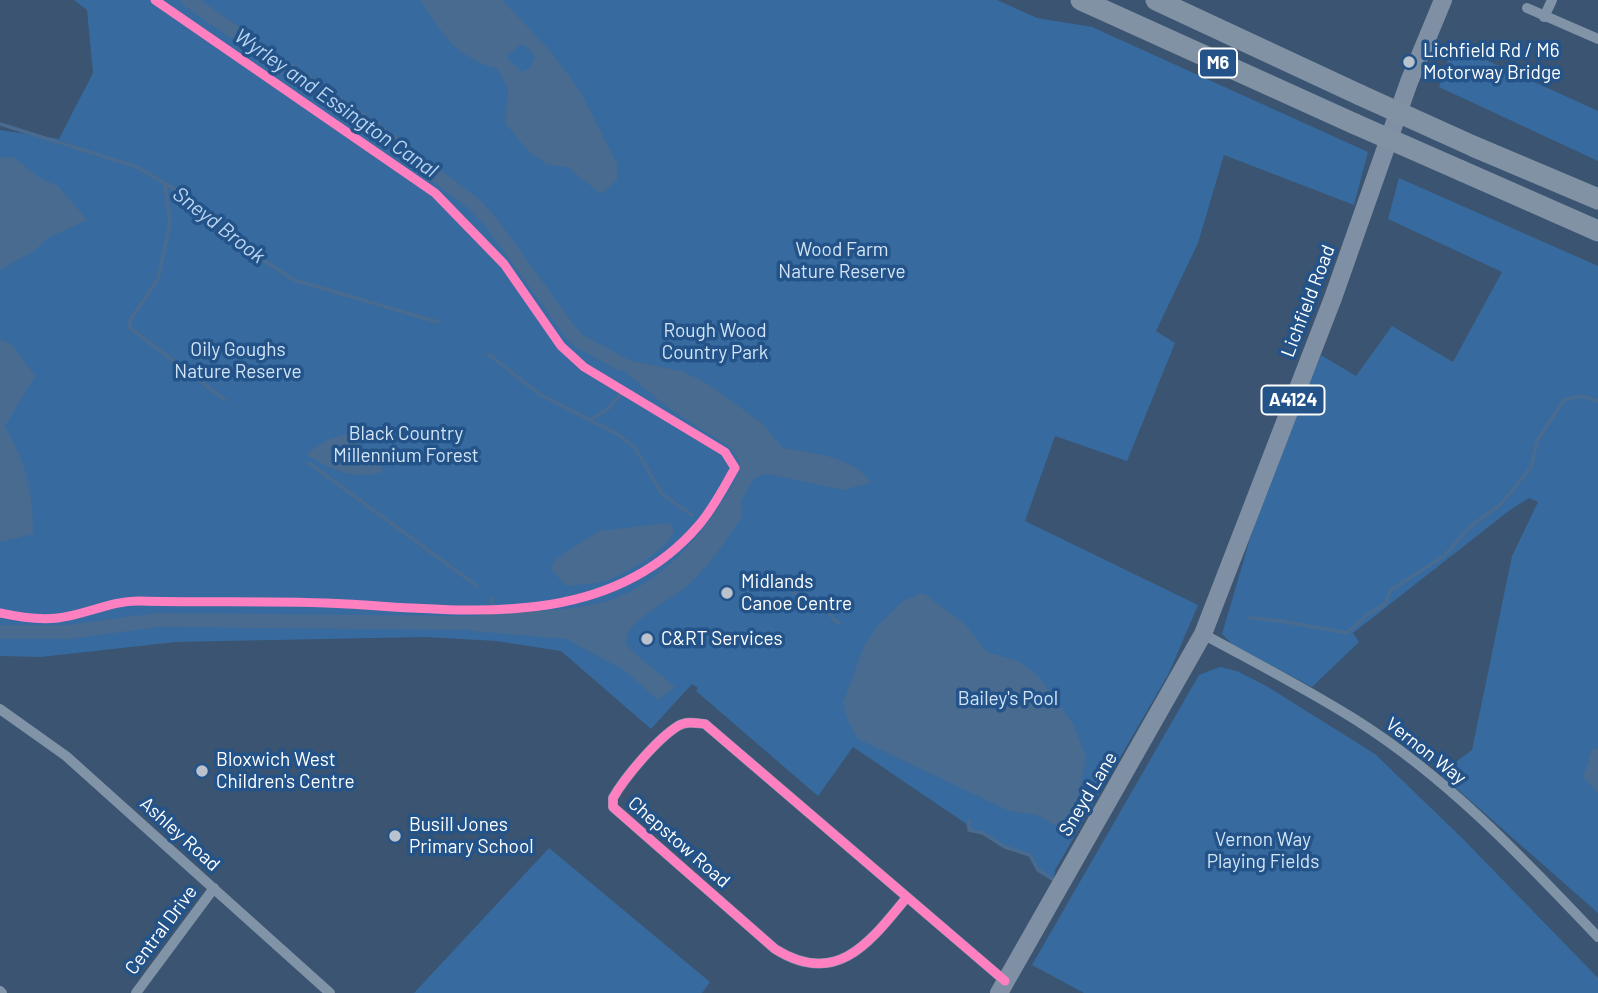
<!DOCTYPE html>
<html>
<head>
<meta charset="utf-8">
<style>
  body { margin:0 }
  canvas { display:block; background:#3a5471 }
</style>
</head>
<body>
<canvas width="1598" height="993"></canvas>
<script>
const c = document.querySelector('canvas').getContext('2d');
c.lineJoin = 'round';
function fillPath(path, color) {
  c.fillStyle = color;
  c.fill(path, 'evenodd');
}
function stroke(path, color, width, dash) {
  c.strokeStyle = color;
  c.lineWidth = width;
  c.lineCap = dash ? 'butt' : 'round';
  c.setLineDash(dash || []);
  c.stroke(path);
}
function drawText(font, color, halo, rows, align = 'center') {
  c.font = font + ' Barlow,sans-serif';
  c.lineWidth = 7;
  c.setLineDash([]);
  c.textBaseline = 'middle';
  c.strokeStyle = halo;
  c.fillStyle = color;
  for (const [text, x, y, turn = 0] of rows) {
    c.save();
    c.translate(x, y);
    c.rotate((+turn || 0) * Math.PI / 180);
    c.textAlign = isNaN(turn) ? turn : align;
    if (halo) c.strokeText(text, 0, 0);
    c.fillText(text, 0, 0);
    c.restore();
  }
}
const green = new Path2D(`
  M74,0H997L1037,18L1092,27L1368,152L1354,205L1224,155L1198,243L1156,331L1175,343L1127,461L1055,436L1025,521L1198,605L1169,673L1055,870L1054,880L1038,870L1030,855L1005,847L983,833L969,830L965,823L853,747L818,796L696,691L698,688L692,684L651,729L561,651L496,641L426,637L223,641L176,642L40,657L0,656V130L59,139L93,73L87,10Z
  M1453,45L1598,111V161L1439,87Z
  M1399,178L1598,266V913L1440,774L1472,750L1512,556L1538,502L1529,498L1510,510L1353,633L1359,642L1312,687L1233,645L1222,634L1269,474L1321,355L1356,376L1392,326L1453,362L1502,272L1388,219Z
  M1220,667L1237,671L1268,687L1375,754L1463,839L1598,978V993H1084L1032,965L1199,675Z
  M549,848L710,982L702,993H414Z`);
const water = new Path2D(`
  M420,0H502L552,53L580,91L617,164V180L601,194L569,168L547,164L530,153L505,123L508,88L497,69C454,56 444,35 420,0ZM520,45L526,46L535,57L530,68L522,72L506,57Z
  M13,157L40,178L58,186L87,220L48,238L34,251L0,270V158Z
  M0,339L12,345L35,376L5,426C26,465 33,489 33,534L0,542Z
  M605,355L684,372L708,384L763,424L783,448C815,454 849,455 871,482L844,490L767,474L754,478L741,502L742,517C725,541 709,567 687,586C668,602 640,613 627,634L626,644L631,650L675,687L658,700L624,670L566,639L471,631L463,622C479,609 505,613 525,612C554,610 589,608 616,598C671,576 712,524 739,473L740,462L731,448L667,407Z
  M353,432L362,451L381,465L383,472C356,480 329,470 306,454L329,439Z
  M666,523L671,524L674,530C671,548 626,573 610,579C597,585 580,584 566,586L551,569L556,559L599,531Z
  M923,593L965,624L987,652L1018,661L1038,676L1073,724L1086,757L1075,812L1061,829L1037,815L1009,811L858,739L848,721L843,703L864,646L878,625L903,601Z
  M1598,748V793L1583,777L1592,750Z`);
const stream = new Path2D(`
  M0,124L137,167L171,187L254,254L294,280L438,322
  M165,184L170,223L158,279L130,320V328L225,400
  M488,354L541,395L619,435L635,448L662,494L692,515
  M590,420L609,408L621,393
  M309,463L477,586
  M773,576L805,602L826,607L834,620L839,623
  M491,599L494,607
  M1250,618L1281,621L1347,633L1367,615L1385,604L1391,590L1444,556L1471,526L1501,504L1531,467L1537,441L1564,400L1582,396L1598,401
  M969,820V830L983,833L1005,847L1030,855L1038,870L1054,880`);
const canal = new Path2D(`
  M188,0L374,128L474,204L491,222L569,330L579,341L622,364
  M0,632H68L158,620L482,623`);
const minor = new Path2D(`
  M1527,8L1598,39
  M1544,17L1552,0
  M1203,634C1254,662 1307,689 1356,720C1448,778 1524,859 1598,937
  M0,709L66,756L330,993
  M907,897C870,942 837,988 775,949L613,807V798C625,777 657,739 678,726C686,721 696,723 705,724L1005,981
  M0,991L2,993
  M136,993L214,888`);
const primary = new Path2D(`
  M999,993L1203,634L1333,298L1409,82L1443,0`);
const motorway = new Path2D(`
  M1081,0L1355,124
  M1156,0L1360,95
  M1475,147L1598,199
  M1462,171L1598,231`);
const motorwayBridge = new Path2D(`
  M1360,95L1475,147
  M1355,124L1462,171`);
const cycleway = new Path2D(`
  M0,613C18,617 39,620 58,618C85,615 113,600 140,601C209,603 278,600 347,604C470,611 608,630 698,526C713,509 724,487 735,468L725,452L584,367L561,346L504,264L435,193L155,0
  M907,897C870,942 837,988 775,949L613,807V798C625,777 657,739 678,726C686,721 696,723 705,724L1005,981`);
const markers = [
  [1409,62,7,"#bac3cd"],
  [727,593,7,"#bac3cd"],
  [647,639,7,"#bac3cd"],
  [202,771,7,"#bac3cd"],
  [395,836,7,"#bac3cd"]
];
const shields = [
  [1218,63,38],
  [1293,400,63]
];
const shieldNames = [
  ["M6",1218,63],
  ["A4124",1293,400]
];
const poiNames = [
  ["Lichfield Rd / M6",1423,51],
  ["Motorway Bridge",1423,73],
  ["Midlands",741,582],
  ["Canoe Centre",741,604],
  ["C&RT Services",661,639],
  ["Bloxwich West",216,760],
  ["Children's Centre",216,782],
  ["Busill Jones",409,825],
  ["Primary School",409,847]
];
const parkNames = [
  ["Wood Farm",842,250],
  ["Nature Reserve",842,272],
  ["Rough Wood",715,331],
  ["Country Park",715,353],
  ["Oily Goughs",238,350],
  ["Nature Reserve",238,372],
  ["Black Country",406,434],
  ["Millennium Forest",406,456],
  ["Bailey's Pool",1008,699],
  ["Vernon Way",1263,840],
  ["Playing Fields",1263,862]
];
const streetNames = [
  ["Lichfield Road",1308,301,-69],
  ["Vernon Way",1426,751,38],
  ["Sneyd Lane",1088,794,-59],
  ["Ashley Road",180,834,42],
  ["Chepstow Road",679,842,41],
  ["Central Drive",161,930,-53]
];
const waterNames = [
  ["Wyrley and Essington Canal",336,103,35],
  ["Sneyd Brook",219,225,38]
];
fillPath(green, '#376a9e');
fillPath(water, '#496b90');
stroke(stream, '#496b90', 3.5);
stroke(canal, '#496b90', 14);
stroke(minor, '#8193a7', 10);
stroke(primary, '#8090a4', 18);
stroke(motorway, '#8192a4', 21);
stroke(motorwayBridge, '#8192a4', 21);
stroke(cycleway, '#ff80c0', 9);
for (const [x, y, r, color] of markers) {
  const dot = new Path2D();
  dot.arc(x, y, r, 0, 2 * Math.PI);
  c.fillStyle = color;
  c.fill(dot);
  stroke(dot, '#235388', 2.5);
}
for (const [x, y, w] of shields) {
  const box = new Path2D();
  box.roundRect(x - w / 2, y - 14.5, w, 29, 5);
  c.fillStyle = '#235388';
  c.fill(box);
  stroke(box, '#fff', 2);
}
drawText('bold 18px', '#fff', null, shieldNames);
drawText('19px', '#fff', '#235388', poiNames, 'left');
drawText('19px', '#d2e5f7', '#235388', parkNames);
drawText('19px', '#fff', '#235388', streetNames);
drawText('italic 21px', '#bad5f1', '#235388', waterNames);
</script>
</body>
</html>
